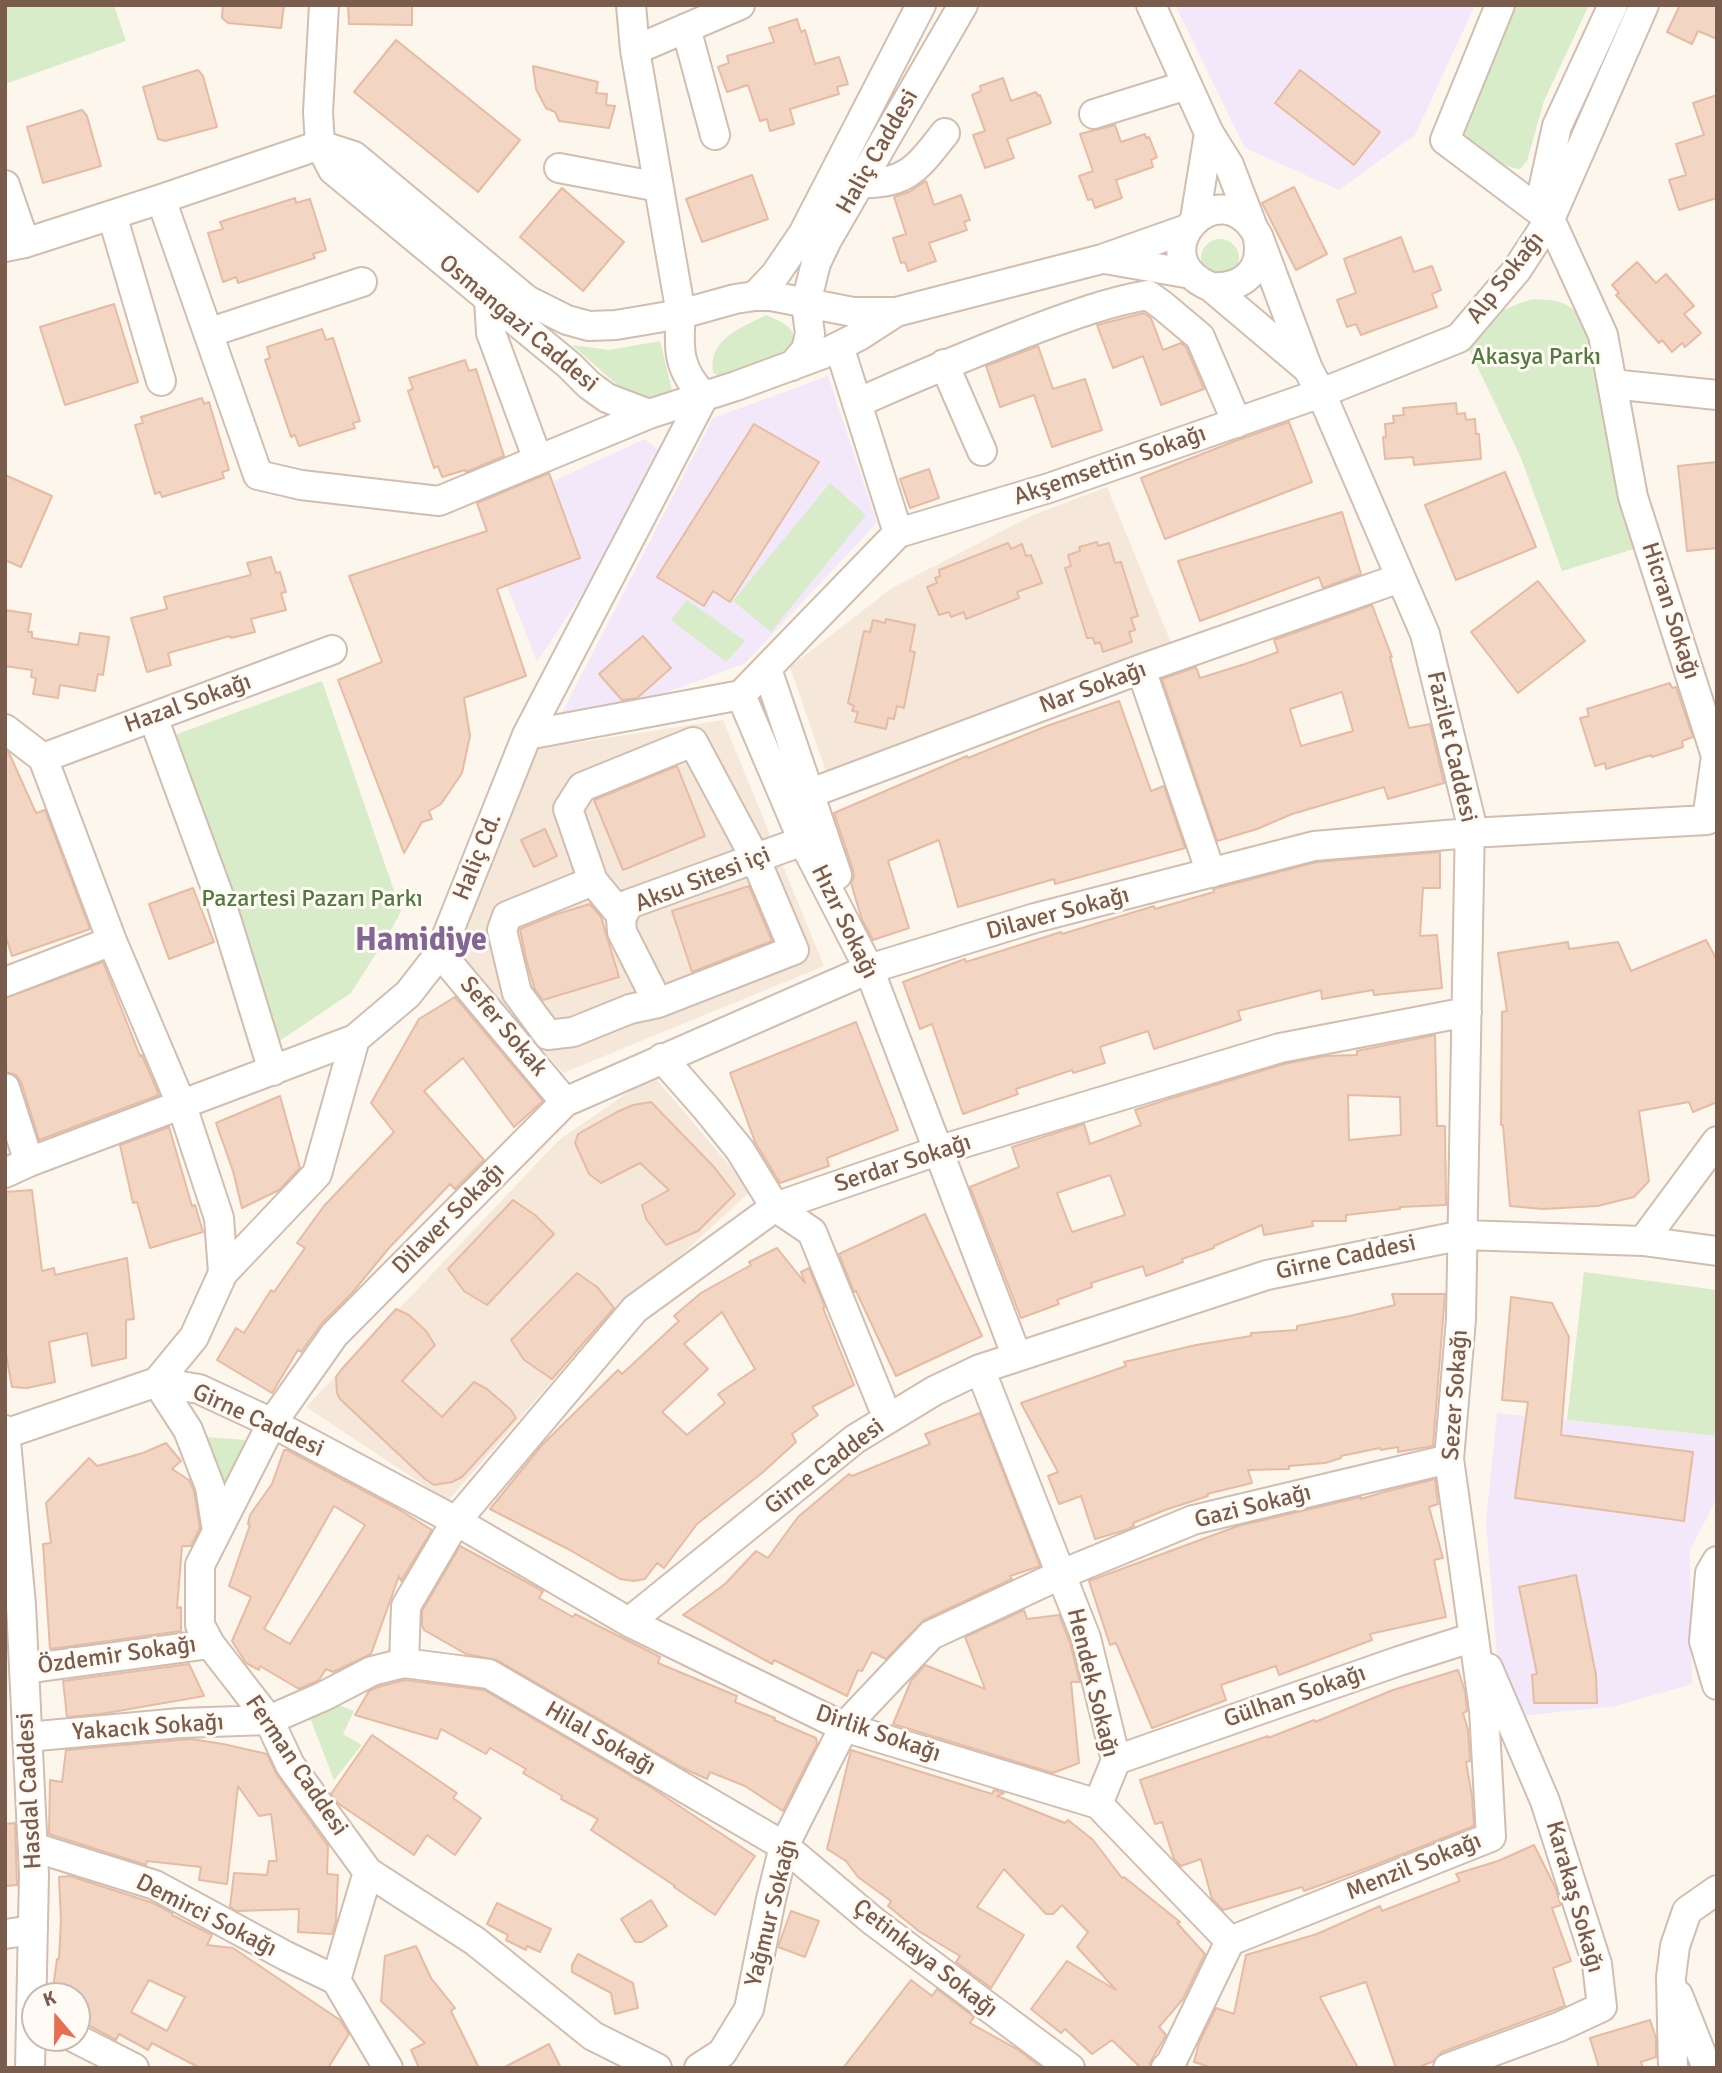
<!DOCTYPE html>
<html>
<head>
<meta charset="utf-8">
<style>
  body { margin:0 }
  #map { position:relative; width:1722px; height:2073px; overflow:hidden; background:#fdf6ec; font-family:Signika,sans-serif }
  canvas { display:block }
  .frame { position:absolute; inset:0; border:7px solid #7a5c4d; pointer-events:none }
  .north { position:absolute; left:21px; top:1982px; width:70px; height:70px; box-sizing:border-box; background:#fffaf3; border:2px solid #cabbb1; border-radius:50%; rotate:340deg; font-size:19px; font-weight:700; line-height:28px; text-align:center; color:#7a5c4d }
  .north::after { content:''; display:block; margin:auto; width:24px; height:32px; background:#e76f51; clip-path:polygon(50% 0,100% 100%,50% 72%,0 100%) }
</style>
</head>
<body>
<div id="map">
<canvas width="1722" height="2073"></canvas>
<div class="frame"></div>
<div class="north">K</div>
</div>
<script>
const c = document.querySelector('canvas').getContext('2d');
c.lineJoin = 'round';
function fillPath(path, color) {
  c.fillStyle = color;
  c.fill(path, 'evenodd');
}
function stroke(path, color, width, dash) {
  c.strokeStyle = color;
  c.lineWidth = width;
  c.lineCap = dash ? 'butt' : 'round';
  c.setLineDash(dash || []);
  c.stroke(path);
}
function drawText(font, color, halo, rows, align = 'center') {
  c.font = font + ' Signika,sans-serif';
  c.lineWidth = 6;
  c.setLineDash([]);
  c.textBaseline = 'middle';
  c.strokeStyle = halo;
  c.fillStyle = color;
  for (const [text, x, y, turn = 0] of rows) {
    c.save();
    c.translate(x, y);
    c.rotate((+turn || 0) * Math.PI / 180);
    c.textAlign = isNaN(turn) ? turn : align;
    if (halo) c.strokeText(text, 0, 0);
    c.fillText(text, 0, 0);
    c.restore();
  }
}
const residential = new Path2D(`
  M1107,487L1172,645L829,780L790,667L892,588L1033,515Z
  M723,720L824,966L563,1073L455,953L535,749Z
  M653,1075L751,1191L584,1344L448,1501L306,1407L559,1140Z`);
const education = new Path2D(`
  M1180,5H1475L1415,135L1339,190L1245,148L1177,9Z
  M828,376L877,523L744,664L613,712L561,715L713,418Z
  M645,439L671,460L537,662L479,515Z
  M1497,1413L1717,1436V1498L1690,1550L1692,1684L1616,1706L1502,1718L1486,1522Z`);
const green = new Path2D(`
  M5,5H114L126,41L5,84Z
  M1514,5H1589L1544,101L1527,161L1520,169C1503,169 1471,143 1460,130L1480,76Z
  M1201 258a19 19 0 1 1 38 0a19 19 0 1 1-38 0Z
  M1533,299C1540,300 1549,299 1556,301C1585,308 1591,337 1594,363L1634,549L1562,571L1521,458L1469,349C1486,319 1500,308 1533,299Z
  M766,315C782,322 793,325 797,344L789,358L723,378L713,373C708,338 740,329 766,315Z
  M660,341L674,398L666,400L632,398L572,345L609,350Z
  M830,483L866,515L771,632L733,601Z
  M687,600L745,641L726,662L671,620Z
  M322,681L401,911L391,930L351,993L275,1044L172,736Z
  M1584,1272L1717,1290V1436L1567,1420Z
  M205,1437L246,1440L227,1492Z
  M331,1702L354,1711L343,1734L362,1745L334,1780L310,1718Z`);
const building = new Path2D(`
  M223,5H284L281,28L228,23L222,18Z
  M348,5H412V25L349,24Z
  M1680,5H1717V39L1698,31L1692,44L1667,32Z
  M797,19L801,32L805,30L815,64L839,57L848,84L837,87L839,94L790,109L794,124L770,131L767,119L760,121L748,85L727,92L718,67L729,63L727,56L774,42L769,28Z
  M396,40L520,140L478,192L354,92Z
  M533,66L598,82L596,93L607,94L606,105L615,106L609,128L559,121L555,112L546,108L536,89Z
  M198,70L203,76L217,127L165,141L158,139L143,87Z
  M1300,70L1380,132L1354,165L1275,103Z
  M1003,78L1011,101L1036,92L1038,96L1040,95L1051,123L1007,139L1014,158L985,168L973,135L985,131L972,95L981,91L980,86Z
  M1717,95V198L1679,210L1669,180L1686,175L1676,144L1704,135L1693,103Z
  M82,110L87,116L101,166L43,183L27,127Z
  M1115,125L1121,142L1145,134L1146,138L1149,137L1157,157L1151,160L1153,167L1116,180L1122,198L1095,208L1092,199L1088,200L1079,176L1093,171L1080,134Z
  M752,175L768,219L702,242L686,199Z
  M926,181L934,205L961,195L970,220L964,222L967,230L929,243L936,261L908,271L905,262L901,263L893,238L906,234L894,197L909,192Z
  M1294,187L1327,254L1296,270L1262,203Z
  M562,188L624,242L583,291L520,237Z
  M295,198L296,203L310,199L326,250L313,254L315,258L238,283L236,277L223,282L208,233L223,229L220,222Z
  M1401,237L1414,272L1432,266L1441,290L1432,294L1437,307L1361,335L1356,324L1347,327L1337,300L1356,293L1344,259Z
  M1637,262L1656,283L1666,274L1694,306L1684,314L1701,333L1685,347L1682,343L1672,352L1662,340L1659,343L1616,295L1619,293L1612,285Z
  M114,304L138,382L65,405L40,327Z
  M1144,313L1151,318L1163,350L1181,343L1186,347L1204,389L1161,405L1143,356L1113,368L1097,325Z
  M322,329L326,340L333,338L360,421L353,423L355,428L299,446L295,435L291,437L265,360L270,358L267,347Z
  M1038,346L1053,389L1085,379L1102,430L1052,447L1034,395L1000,407L986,366Z
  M465,360L469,371L476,369L504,456L466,472L465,470L442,477L438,466L434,468L408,391L413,389L409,378Z
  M202,398L204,404L209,402L229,470L222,472L224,478L162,497L160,492L155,494L135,425L143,423L141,417Z
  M1456,403L1457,414L1465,413L1466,420L1475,419L1476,434H1479L1481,459L1414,465L1413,457L1385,459L1383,437H1386L1385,424L1394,423L1393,416L1404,415L1403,408Z
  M1289,422L1312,482L1165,539L1141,478L1235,441Z
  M754,424L819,462L730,602L713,591L704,606L657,577Z
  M1717,462V548L1687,551L1678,466Z
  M929,469L939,498L910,508L900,479Z
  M1505,472L1536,547L1456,580L1425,505Z
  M549,473L580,558L497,589L526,676L464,698L470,736L462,773L441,804L429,811L432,819L422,822L404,853L338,680L382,662L349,576L487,531L477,503Z
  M5,475L52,496L21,567L5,560Z
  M1342,512L1361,574L1323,588L1319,577L1200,621L1178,561Z
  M1097,542L1098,546L1109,543L1115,563L1121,562L1138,616L1131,618L1135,630L1129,632L1132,642L1103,652L1100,642L1095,644L1093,638H1087L1065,568L1071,566L1068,555L1080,551L1079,547Z
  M1008,543L1011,549L1022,544L1026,556L1031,555L1042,583L1017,592L1019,598L966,619L964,612L951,617L949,612L939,615L927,587L937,583L935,578L940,576L939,570Z
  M271,557L276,573L280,572L286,592L281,593L286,610L251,619L255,632L231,638L230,636L168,653L171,665L147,672L131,618L167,609L164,597L251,575L247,563Z
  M1538,581L1585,641L1518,693L1471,632Z
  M1372,605L1392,657H1390L1409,728L1430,724L1444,783L1388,799L1384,787L1292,814L1257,829L1217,841L1162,679L1196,667L1200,678L1245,664L1278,652L1274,640ZM1342,692L1353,731L1301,746L1290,709Z
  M5,610L31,614L28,632H32V638L78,645L80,633L109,637L103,675L98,674L95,691L60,685L58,698L33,694L36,678L31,677L32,670L5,666Z
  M886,619L915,625L910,651L915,652L904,708L897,706L894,719L888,718L886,729L855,722L858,712L852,711L854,706L848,703L864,631L870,632L873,620L885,623Z
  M643,636L671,668L637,698L622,700L599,674Z
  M1670,683L1672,688L1676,687L1693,737L1682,741L1683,747L1652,757L1651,755L1606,769L1605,763L1595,766L1580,718L1589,716L1587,709Z
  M1119,701L1151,791L1164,786L1185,848L1055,884L1054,879L958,907L939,840L888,861L909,928L873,940L862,920L851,883L854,877L853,870L834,813L967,756L968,758L1047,726Z
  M5,750L9,753L36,813L45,810L90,929L12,956L5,934Z
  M677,766L705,836L623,870L594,800Z
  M545,829L557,856L534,867L521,840Z
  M1440,852V888H1423L1420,936L1437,935L1442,988L1374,995L1373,990L1322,999L1321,990L1238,1011L1241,1020L1154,1049L1148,1031L1100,1047L1105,1063L1073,1073L1072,1070L1016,1089L1018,1094L963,1114L932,1024L920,1029L903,982L965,959L966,962L1061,932L1062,934L1154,906L1155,909L1214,892L1213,889L1317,862Z
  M749,886L772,941L692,972L672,911Z
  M193,888L214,942L169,959L149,904Z
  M590,904L601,917L619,977L543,1000L535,990L526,959L520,929L554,915Z
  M1706,940L1717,960V1102L1693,1112L1689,1102L1639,1111L1649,1181L1634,1197L1597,1206L1543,1209L1510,1206L1503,1125H1501L1502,1012L1507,1011L1498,953L1568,942L1569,949L1618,942L1631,971Z
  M103,962L140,1056L142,1055L159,1095L39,1140L21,1082L16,1075L5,1072V998Z
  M455,997L543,1101L514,1127L463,1058L424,1091L484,1160L455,1189L450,1184L389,1248L352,1293L322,1323L301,1352L298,1350L272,1393L217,1360L236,1328L244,1333L271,1290L274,1292L305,1248L297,1243L324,1206L394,1132L371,1103L419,1019Z
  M856,1022L898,1130L827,1158L829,1166L780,1183L755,1142L730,1073Z
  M1435,1035L1437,1126H1445L1446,1205L1400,1207V1209L1346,1215V1221H1312L1313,1226L1264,1235L1262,1225L1214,1246V1248L1182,1259L1183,1262L1146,1276L1143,1266L1091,1283L1092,1287L1057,1300L1059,1304L1021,1318L970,1187L1019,1167L1012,1147L1084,1124L1090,1144L1141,1125L1135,1110L1169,1099L1284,1064L1325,1056L1357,1055V1051ZM1348,1095L1400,1097L1401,1135L1349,1140ZM1110,1175L1125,1215L1072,1232L1057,1193Z
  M280,1096L300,1168L279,1190L242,1208L233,1171L216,1123Z
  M651,1102L714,1167L735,1194L698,1231L666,1245L646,1219L642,1205L669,1190L640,1163L601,1183L589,1174L575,1143L578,1134L617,1112L633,1105Z
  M169,1127L192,1206L195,1205L203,1232L150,1248L137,1202L133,1203L120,1145Z
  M32,1190L42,1271L54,1268L55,1275L127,1258L134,1319L126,1320V1358L92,1366L87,1333L49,1342L55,1382L27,1388L12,1387L5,1349V1192Z
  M513,1200L535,1215L554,1234L487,1305L464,1291L448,1269Z
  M925,1214L982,1336L896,1376L856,1291L854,1292L839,1254Z
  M777,1248L805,1283L801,1272L809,1268L825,1307L823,1308L854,1385L812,1407L818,1415L792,1434L796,1442L762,1473L697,1524L664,1568L657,1563L645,1579L634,1581L620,1579L568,1549L490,1509L542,1445L618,1370L622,1374L679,1321L674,1316L701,1293L751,1265L749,1262ZM722,1312L755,1369L718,1394L725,1403L687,1435L662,1412L708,1369L684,1344Z
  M577,1273L597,1287L614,1308L552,1379L524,1360L511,1340Z
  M1392,1294H1445L1433,1446L1398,1452V1447L1381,1450L1380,1448L1341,1456V1458L1325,1463L1289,1466V1469L1248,1470L1252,1483L1207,1494L1208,1496L1165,1510L1133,1523L1134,1526L1126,1530L1095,1539L1081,1496L1059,1504L1048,1476L1058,1472L1021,1403L1126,1366L1124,1362L1196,1345L1251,1336V1333L1297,1330V1326L1350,1316L1395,1305Z
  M1511,1297L1552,1303L1569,1337L1561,1435L1693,1452L1684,1521L1515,1498L1528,1402L1502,1400Z
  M396,1309L409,1315L426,1331L435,1345L402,1381L442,1417L474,1382L487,1389L511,1410L516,1418L462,1477L452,1482L434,1485L425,1479L340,1399L337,1393L336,1377L341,1370Z
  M980,1413L1040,1566L1010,1576L1012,1579L924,1620L886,1659L872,1652L862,1671L858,1670L847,1696L774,1660L772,1664L683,1615L725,1584L756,1551L768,1558L798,1517L849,1474L852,1476L930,1444L925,1434Z
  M166,1443L181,1461L172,1469L189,1480L194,1491L200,1528L191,1546H182L177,1608L181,1607V1631L50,1649L43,1544L51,1543L46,1503L89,1458L97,1466L143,1453Z
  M284,1450H287L398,1509L432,1530L401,1581L399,1576L371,1654L333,1672L326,1669L319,1680L299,1689L260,1666L259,1670L246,1663L232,1641L251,1597L229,1586L250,1525L248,1524L250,1515L272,1484ZM334,1506L365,1525L290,1644L264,1629Z
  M1435,1479L1438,1504L1429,1507L1443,1558L1434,1560L1446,1617L1370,1634L1372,1640L1279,1675L1276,1666L1221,1685L1226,1700L1152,1728L1116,1643L1110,1645L1089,1581L1238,1526L1361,1497V1499L1384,1492Z
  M460,1546L543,1591L539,1598L573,1617L575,1614L660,1657L658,1663L737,1696L735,1702L775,1718L774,1720L816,1738L817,1744L783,1811L745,1786L710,1772L707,1779L683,1768L497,1660L466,1654L424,1630L422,1625V1611Z
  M1576,1575L1596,1675L1597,1703H1534L1532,1675L1537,1674L1519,1587Z
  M1024,1610L1027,1619L1059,1615L1070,1643L1080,1682H1071L1079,1763L1053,1773L893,1724L911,1681L925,1665L985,1689L965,1637Z
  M189,1664L204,1696L101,1714L67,1717L63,1681Z
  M1458,1670L1465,1691L1467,1711L1463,1713L1468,1730L1470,1761L1466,1762L1472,1796L1474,1826L1367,1868L1304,1891L1302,1887L1223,1910L1212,1899L1201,1859L1181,1866L1174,1859L1162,1822L1155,1824L1140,1780L1268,1736V1738L1314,1720L1315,1722L1393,1690Z
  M405,1680L484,1690L652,1788L755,1856L715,1915L674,1887L675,1886L591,1830L598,1819L561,1799L562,1796L523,1773L526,1769L490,1748L486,1754L441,1729L437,1739L355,1715L369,1691L378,1687Z
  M372,1735L457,1793L453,1798L481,1818L455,1855L427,1835L414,1855L339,1804L331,1794Z
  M191,1739L223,1744L267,1754L277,1775L328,1846L327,1874L338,1875L336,1921L332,1934L298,1932L299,1909L237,1911L230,1907L234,1873L267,1875L269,1861H277L271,1814L259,1816L238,1786L227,1884L199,1880L201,1867L147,1861L146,1865L49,1834L50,1780L62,1782L66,1750Z
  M851,1750L992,1794L994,1790L1004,1793L997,1796L1065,1823L1068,1820L1093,1840L1122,1878L1124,1877L1180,1922L1177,1923L1205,1954L1183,1999L1159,2027L1166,2035L1150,2063V2068H1141L1112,2040L1092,2054L1065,2029L1061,2033L1031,2009L1067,1961L1116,1990L1077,1947L1088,1932L1062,1905L1053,1914H1046L1004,1869L977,1907L1024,1935L991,1988L956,1962L960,1956L920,1932L888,1906L891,1901L858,1877L846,1861L827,1849Z
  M15,1823L17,1885L5,1886V1824Z
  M1534,1845L1555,1887L1561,1905L1552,1908L1571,1961L1553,1968L1565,2006L1442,2052L1434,2061L1417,2068H1396L1366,1982L1320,1997L1358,2068H1213L1194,2062L1199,2043L1216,2008L1234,2014L1246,1955L1317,1934L1380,1906L1382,1911L1460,1881L1456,1874L1498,1861Z
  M70,1876L153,1903L172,1913V1915L212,1935L207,1945L233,1948L340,2020L349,2034L328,2068H200L152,2043L148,2050L119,2034L116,2040L77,2019V1996H52L57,1959H59L61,1920L59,1877ZM149,1980L185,1997L167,2031L131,2012Z
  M651,1900L667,1926L642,1942H635L621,1919Z
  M497,1903L551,1929L540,1952L527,1946L526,1950L506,1940L508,1935L487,1924Z
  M791,1911L819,1921L805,1957L778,1947Z
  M416,1946L431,1978L455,2008L451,2011L479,2068H419L411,2050L425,2043L381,2001L385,1956Z
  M578,1954L633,1983L638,2008L615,2014L611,1993L572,1972V1965Z
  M911,1980L932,1996L937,1989L974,2017L970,2023L1017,2049L1042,2068H843Z
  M1650,2020L1656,2038V2057L1641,2062L1643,2068H1599L1590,2038Z
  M549,2044L561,2068H503Z`);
const minor = new Path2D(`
  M324,5L318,112L320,145L333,170L569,365L589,385L607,398L649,414L736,386L823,354L859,336L896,312
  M1151,5L1209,133L1229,165L1252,225
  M686,28L715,135
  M635,50L740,5
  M1094,114L1187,85
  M559,168L659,187
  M860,183C907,185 918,167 945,133
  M5,185L25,243
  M161,199L258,475L301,485L439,501L649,414
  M112,215L161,381
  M1195,219L1209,133
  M1550,219L1644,5
  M5,247L25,243L161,199L320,145L354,156L527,300L567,320L589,326L616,325L681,314L735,299L755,296H771L853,312H896L1102,259L1187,229
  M1105,259L1191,274
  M1211,287C1242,289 1264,271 1258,239
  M755,296L775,275L803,234L921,5
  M489,299L491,333L538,460
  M208,333L362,282
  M944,364L982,451
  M792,366L806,350L810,334L806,303L816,263L827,240L963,5
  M1612,384L1717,395
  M857,403C913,378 968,355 1025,333C1065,318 1106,302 1148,295L1162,305L1200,337L1237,423
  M898,533L1049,488L1321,393L1459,338L1516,271L1550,219L1445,140L1500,5
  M767,669L837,875
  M1141,669L1211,873
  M741,695L898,533L839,346
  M153,717L220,899L273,1071
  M5,729L43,758L112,941L182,1106L219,1218L223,1273L194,1337L157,1382L188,1430L210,1487L217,1531
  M527,735L741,695L803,841L869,969L1017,1357
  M43,758L332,650
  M787,802L1141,669L1400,578
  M593,881L568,809L582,787L693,742L755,858L794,950L658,1003
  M629,904L616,909L593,881L507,916L502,930L517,993L548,1035L573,1032L630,1009L658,1003L622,932L621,918L629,904L803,841
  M440,953L565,1102
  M5,982L112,941
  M662,1058L706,1108L740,1150L775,1207L812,1232L888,1419
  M5,1088L29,1162
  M5,1173L29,1162L355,1039L408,994L440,953L527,735L704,396C678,370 678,349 681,314L635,50L631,5
  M1643,1241L1717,1141
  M223,1273L317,1174L355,1039
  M980,1369L1086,1638L1116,1760L1098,1804L1230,1941L1171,2063L1166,2068
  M5,1430L21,1605L34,1875L30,2068
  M5,1434L157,1382L199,1389L272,1423L456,1521L629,1622L855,1439L934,1391L980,1369L1017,1357L1267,1275L1463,1235L1643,1241L1717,1251
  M1717,1561L1710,1573L1704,1641L1717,1685
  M629,1622L844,1727L1098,1804
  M404,1663L489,1674L784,1846L873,1921L1070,2068
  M25,1669L210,1644
  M27,1737L180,1723L269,1720L324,1696L372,1671L404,1663L406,1606L456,1521L635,1309L775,1207L940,1150L1280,1048L1467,1012
  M1116,1760L1399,1661L1474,1637
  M33,1847L155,1885L286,1956L336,1980
  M368,1872L336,1980L388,2068
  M5,1934L33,1930
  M1230,1941L1491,1837L1484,1710L1449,1459L1461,1319L1470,818L1425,634L1321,393L1308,369L1258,236C1220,165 1137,256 1211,287L1308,369
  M1678,1995L1707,2068
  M75,2038L134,2068
  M657,2068L593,2036L475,1941L368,1872L290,1765L269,1720L210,1644L200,1625V1565L272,1423L334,1335L565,1102L869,969L1035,918L1314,846L1470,833L1707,820L1716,756L1633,497L1603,335L1550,219L1543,190L1557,126L1613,5
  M699,2068L722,2053L749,2009L771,1899L784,1846L844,1727L931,1635L1062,1574L1193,1520L1449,1459
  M1448,2068L1559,2027L1602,2007L1597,1964L1545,1801L1488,1668
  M1673,2068L1671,1977L1675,1946L1687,1911L1717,1890`);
const streetNames = [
  ["Haliç Caddesi",878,152,-60],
  ["Alp Sokağı",1506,278,-52],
  ["Osmangazi Caddesi",518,324,40],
  ["Akşemsettin Sokağı",1110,466,-19],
  ["Hicran Sokağı",1670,611,72],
  ["Nar Sokağı",1093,688,-20],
  ["Hazal Sokağı",188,704,-20],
  ["Fazilet Caddesi",1451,747,77],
  ["Haliç Cd.",478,857,-68],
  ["Aksu Sitesi içi",703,880,-21],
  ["Dilaver Sokağı",1058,914,-15],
  ["Hızır Sokağı",844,922,64],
  ["Sefer Sokak",503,1027,50],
  ["Serdar Sokağı",903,1164,-18],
  ["Dilaver Sokağı",449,1219,-45],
  ["Girne Caddesi",1346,1258,-12],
  ["Sezer Sokağı",1456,1395,-86],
  ["Girne Caddesi",258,1421,25],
  ["Girne Caddesi",825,1467,-37],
  ["Gazi Sokağı",1253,1507,-14],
  ["Özdemir Sokağı",117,1656,-8],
  ["Hendek Sokağı",1092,1683,76],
  ["Gülhan Sokağı",1295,1697,-19],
  ["Yakacık Sokağı",148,1728,-4],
  ["Dirlik Sokağı",878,1734,19],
  ["Hilal Sokağı",600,1739,30],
  ["Ferman Caddesi",296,1766,56],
  ["Hasdal Caddesi",30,1791,-93],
  ["Menzil Sokağı",1414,1867,-22],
  ["Karakaş Sokağı",1574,1897,74],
  ["Yağmur Sokağı",772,1913,-76],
  ["Demirci Sokağı",206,1916,27],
  ["Çetinkaya Sokağı",925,1959,38]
];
const parkNames = [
  ["Akasya Parkı",1536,358],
  ["Pazartesi Pazarı Parkı",312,900]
];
const districtNames = [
  ["Hamidiye",421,942]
];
fillPath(residential, '#f5e8da');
fillPath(education, '#f3e8fa');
fillPath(green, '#d8ecc9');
fillPath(building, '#f3d5c3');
stroke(building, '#e6bba3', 2);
stroke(minor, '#d1beb0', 32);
stroke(minor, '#fff', 28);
drawText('24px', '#7a5c4d', '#fffaf3', streetNames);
drawText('24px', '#537a41', '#fffaf3', parkNames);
drawText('bold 32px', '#846695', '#fffaf3', districtNames);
</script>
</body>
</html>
